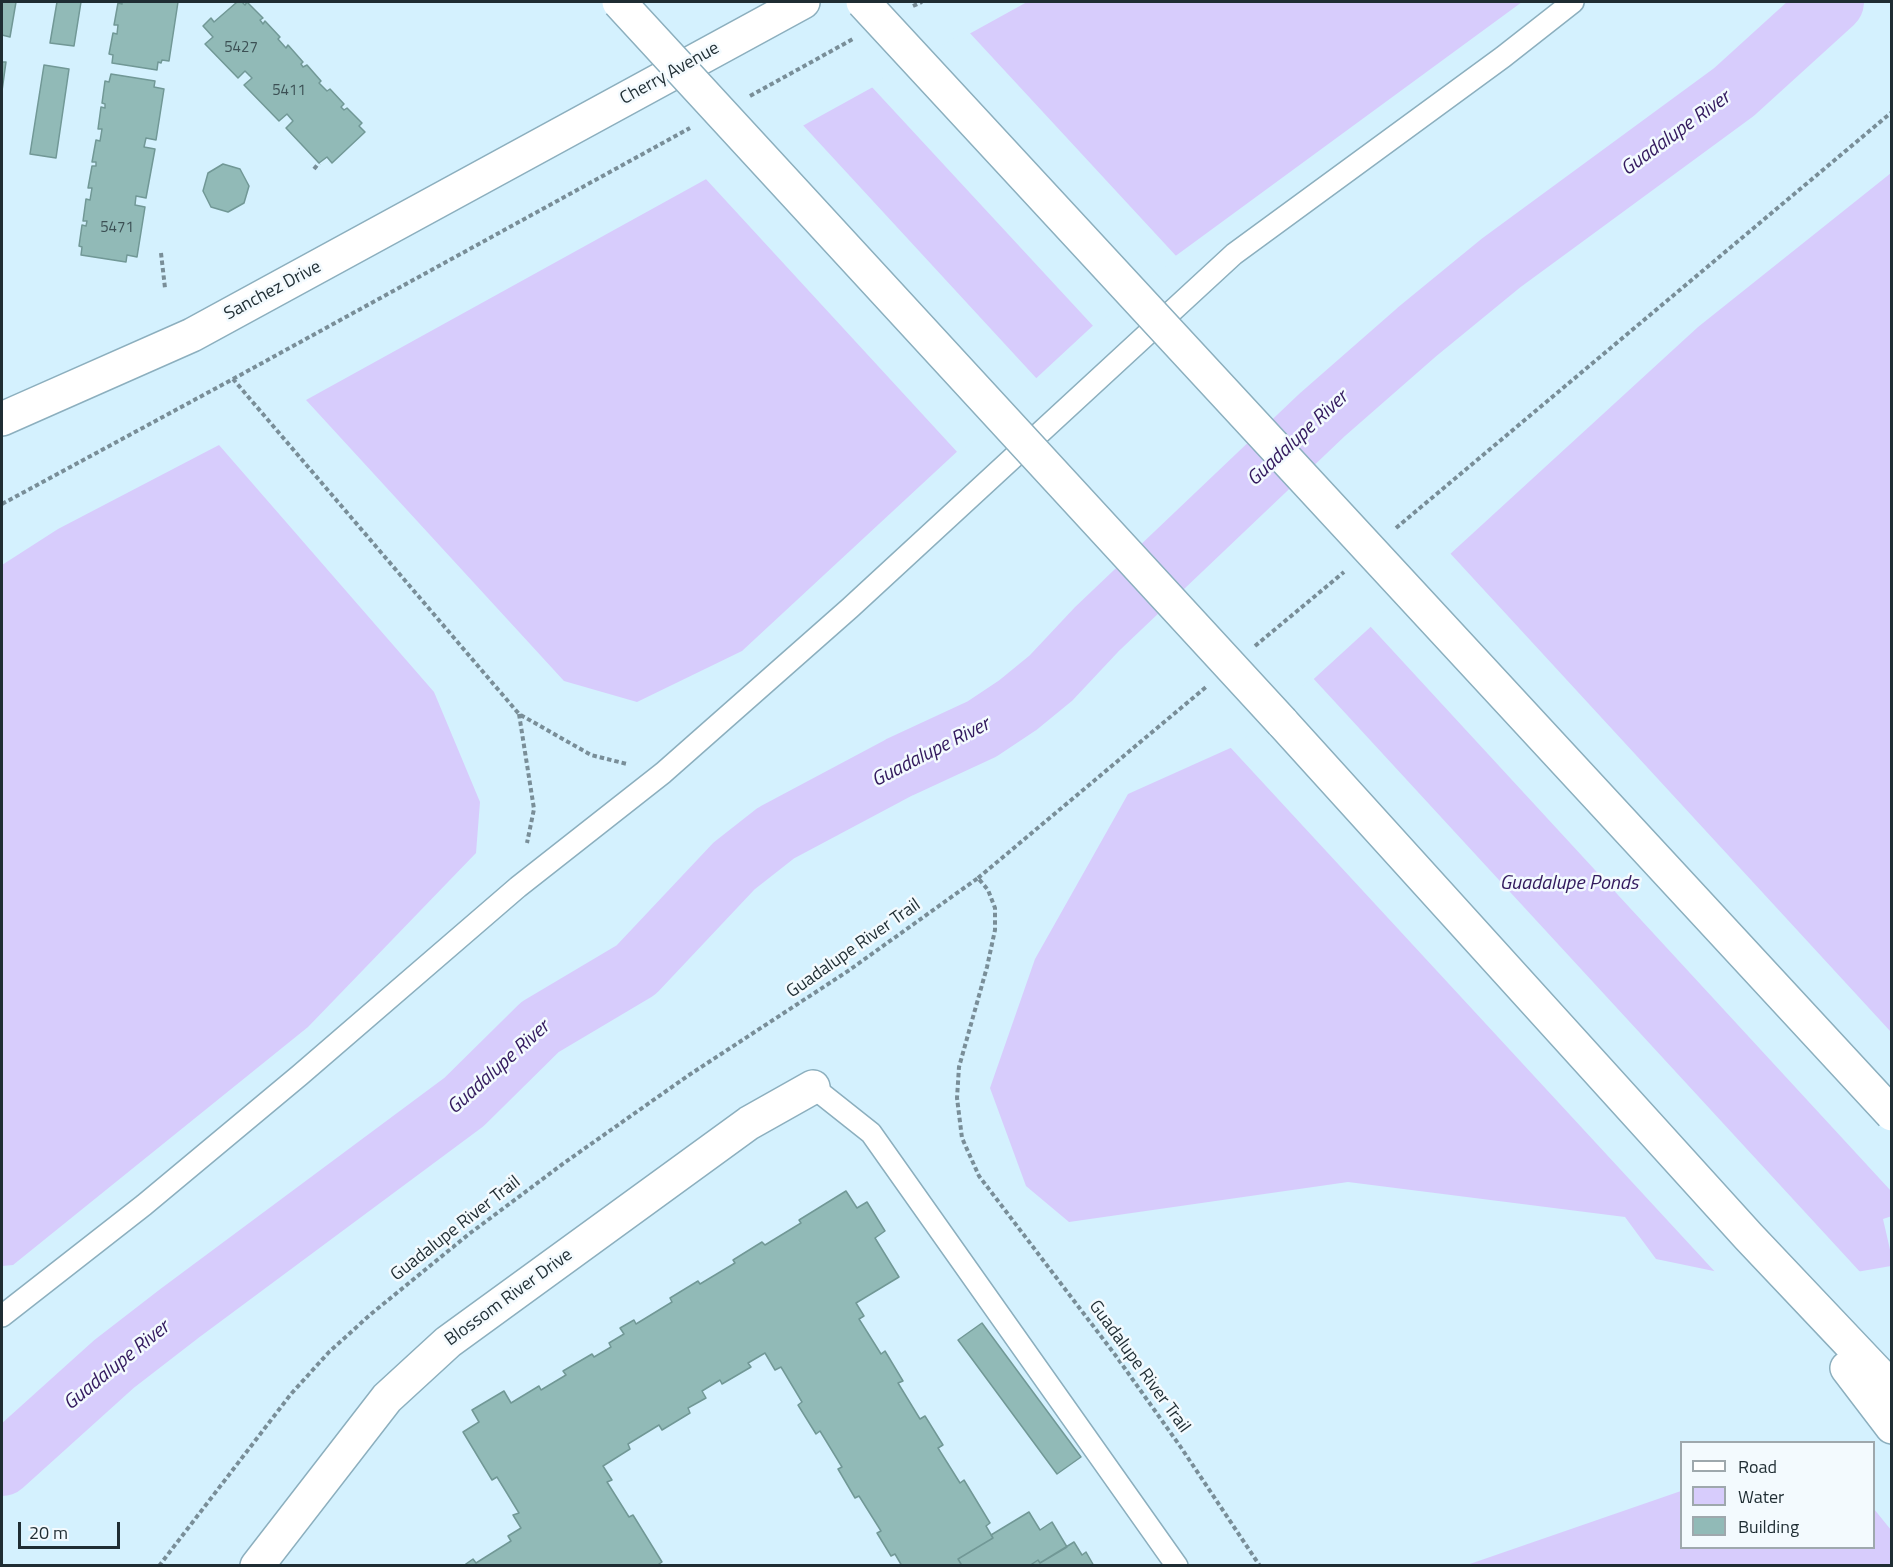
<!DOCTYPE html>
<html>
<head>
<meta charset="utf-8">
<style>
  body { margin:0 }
  #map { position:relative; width:1893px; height:1567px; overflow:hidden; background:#d4f1fe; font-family:"Titillium Web",sans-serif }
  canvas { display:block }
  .frame { position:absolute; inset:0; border:3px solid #1f2d33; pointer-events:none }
  .legend { position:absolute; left:1680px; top:1441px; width:195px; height:108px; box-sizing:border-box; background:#f3fafe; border:2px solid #9ea8ad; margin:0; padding:8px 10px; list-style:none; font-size:18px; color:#1f2d33 }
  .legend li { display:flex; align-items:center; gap:12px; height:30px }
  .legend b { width:30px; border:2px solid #9ea8ad }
  .scale { position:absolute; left:18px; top:1522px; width:102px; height:27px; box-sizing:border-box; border:3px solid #1f2d33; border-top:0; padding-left:8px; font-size:18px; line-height:21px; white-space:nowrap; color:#1f2d33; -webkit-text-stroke:4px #f3fafe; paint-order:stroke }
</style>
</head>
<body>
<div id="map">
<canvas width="1893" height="1567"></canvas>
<div class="frame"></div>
<ul class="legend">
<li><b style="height:8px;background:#fff"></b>Road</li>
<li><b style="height:16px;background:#d7ccfc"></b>Water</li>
<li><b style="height:16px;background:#91bab7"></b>Building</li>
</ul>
<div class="scale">20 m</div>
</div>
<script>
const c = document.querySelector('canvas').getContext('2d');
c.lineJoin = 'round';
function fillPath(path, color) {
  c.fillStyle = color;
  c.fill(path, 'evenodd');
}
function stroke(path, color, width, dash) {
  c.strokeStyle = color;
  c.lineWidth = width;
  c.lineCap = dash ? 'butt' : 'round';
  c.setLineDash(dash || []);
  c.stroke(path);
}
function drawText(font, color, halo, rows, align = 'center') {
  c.font = font + ' "Titillium Web",sans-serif';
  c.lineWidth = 5;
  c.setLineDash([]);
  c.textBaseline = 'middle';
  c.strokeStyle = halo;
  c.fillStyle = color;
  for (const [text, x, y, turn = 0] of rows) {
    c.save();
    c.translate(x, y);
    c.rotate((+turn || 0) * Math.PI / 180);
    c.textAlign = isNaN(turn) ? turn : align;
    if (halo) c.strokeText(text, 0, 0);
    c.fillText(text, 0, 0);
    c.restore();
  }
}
const water = new Path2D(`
  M1027,2H1522L1140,282L742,651L637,702L564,681L306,400Z
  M1891,173L1892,1216L1883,1219L1891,1254V1266L1781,1285L1656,1259L1625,1217L1348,1182L1069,1222L1026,1186L990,1088L1035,959L1128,794L1246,741L1698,327Z
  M219,445L434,692L480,802L476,853L308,1027L13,1265L2,1266V565L58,529Z
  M1891,1406V1565L1464,1566L1681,1491L1682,1548H1874V1442L1850,1433Z`);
const pier = new Path2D(`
  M968,31L1178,258L1142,284L1095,328L870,85Z
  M801,123L1038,380L959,454L704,177Z
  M1449,552L1891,1032V1191L1369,625Z
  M1312,677L1862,1274L1781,1288L1717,1274L1229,746L1244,739Z
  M1892,1403L1891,1530L1874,1509V1442H1820L1822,1440L1848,1431Z`);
const river = new Path2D(`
  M2,1465L114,1364L180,1313L464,1102L540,1027L636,970L734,866L776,833L900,767L982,729L1018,705L1051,678L1097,629L1322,415L1418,331L1501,263L1734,92L1833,2`);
const building = new Path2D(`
  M2,2H16L10,37L2,35Z
  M57,2H81L74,46L50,43Z
  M122,2H178L169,61L162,60L161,63L158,62L157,70L112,63L113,55L109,54L113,33L117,34L118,25H114L118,3L122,4Z
  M237,2H242L245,5L247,2L263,18L260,20L263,24L265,21L280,37L278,39L286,48L288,45L303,62L301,64L303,67L307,65L321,81L319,83L327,91L330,89L344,104L341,107L344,110L347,108L362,123L359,126L365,132L332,163L327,157L319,163L286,128L293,121L287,114L279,121L244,85L252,78L245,71L238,78L205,44L213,37L203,26L211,18L214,22Z
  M2,62H6L2,91Z
  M44,65L69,69L56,158L30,154Z
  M111,74L155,81L154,87L164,89L156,140L146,138L144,147L155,149L146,198L136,196L135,205L145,207L137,257L127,255L126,262L81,255L82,247L79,246L82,225L86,226L87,221H83L86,199L90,200L92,188H88L92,166H96V162H92L96,140L100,141L102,129H98L101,107L105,108V104L102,103L105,81L109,82Z
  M223,164L240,169L249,186L244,203L228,212L211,207L203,191L208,173Z
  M846,1191L857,1208L867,1202L885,1231L875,1238L899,1277L856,1303L864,1316L859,1319L881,1354L885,1351L903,1381L898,1383L920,1419L925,1416L943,1445L938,1448L960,1483L964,1480L990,1523L986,1526L993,1538L958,1559L961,1564L958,1566H902L895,1554L891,1556L877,1533L881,1531L859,1496L855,1498L838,1469L842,1467L820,1431L816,1434L798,1405L802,1402L781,1367L775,1370L765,1353L748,1363L751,1367L722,1384L720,1380L702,1391L706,1398L688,1408L690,1413L662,1430L659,1425L628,1444L630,1449L603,1466L612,1480L607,1482L629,1517L633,1515L662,1562L656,1566H463L473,1559L476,1563L511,1541L508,1536L521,1528L513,1515L519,1513L497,1477L492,1480L463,1432L479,1422L472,1410L504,1391L511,1403L539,1386L541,1390L566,1375L563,1371L592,1354L594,1357L611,1347L609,1343L624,1334L620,1328L634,1320L636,1324L672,1302L670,1298L698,1281L700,1284L735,1263L733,1260L762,1242L765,1245L801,1223L799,1220Z
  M982,1323L1081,1457L1057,1474L958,1340Z
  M1029,1512L1040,1530L1052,1522L1067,1547L1040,1563L1038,1560L1029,1566H958L961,1564L958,1559L993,1538L991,1535Z
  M1074,1542L1082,1555L1086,1552L1094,1566H1029L1038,1560L1040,1563Z`);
const path = new Path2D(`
  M913,6L922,2
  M750,96L853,39
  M314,169L319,163
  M161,253L165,288
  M233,379L690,128
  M2,504L233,379L519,714L591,755L627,764
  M1396,528L1892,112
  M1255,646L1344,572
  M519,714L534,809L527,843
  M978,878L1206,687
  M159,1566L291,1394L329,1352L371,1314L469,1234L564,1163L689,1075L848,971L978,878L988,890L995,908V930L987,967L959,1067L957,1098L962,1138L979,1176L1116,1356L1180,1446L1260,1566`);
const lane = new Path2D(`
  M813,1087L871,1133L1177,1566
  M2,1316L144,1205L300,1075L518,887L663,773L850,608L1234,254L1503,57L1573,2`);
const street = new Path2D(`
  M257,1566L387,1398L448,1342L749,1123L813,1087`);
const secondary = new Path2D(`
  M2,419L192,335L803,2`);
const highway = new Path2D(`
  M1282,722L1749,1237L1892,1388
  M1847,1368L1892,1427`);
const highwayBridge = new Path2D(`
  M619,2L1282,722
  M863,2L1892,1114`);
const numberNames = [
  ["5427",241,48],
  ["5411",289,91],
  ["5471",117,228]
];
const streetNames = [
  ["Cherry Avenue",670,74,-29],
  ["Sanchez Drive",273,291,-28],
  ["Guadalupe River Trail",854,949,-35],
  ["Guadalupe River Trail",456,1229,-38],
  ["Blossom River Drive",509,1298,-36],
  ["Guadalupe River Trail",1139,1367,54]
];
const waterNames = [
  ["Guadalupe River",1676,134,-36],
  ["Guadalupe River",1298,439,-43],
  ["Guadalupe River",931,753,-27],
  ["Guadalupe Ponds",1569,884],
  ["Guadalupe River",499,1068,-42],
  ["Guadalupe River",117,1366,-39]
];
fillPath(water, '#d7ccfc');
fillPath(pier, '#d4f1fe');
stroke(river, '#d7ccfc', 62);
fillPath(building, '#91bab7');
stroke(building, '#719896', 1.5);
stroke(lane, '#8cafbe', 24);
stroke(street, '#8cafbe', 36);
stroke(secondary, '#8cafbe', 36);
stroke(highway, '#8cafbe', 36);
stroke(path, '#798e98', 4, [4.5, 3]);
stroke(lane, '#fff', 21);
stroke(street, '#fff', 33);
stroke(secondary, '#fff', 33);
stroke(highway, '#fff', 33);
stroke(highwayBridge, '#8cafbe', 36, []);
stroke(highwayBridge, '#fff', 33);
drawText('15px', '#3c5054', null, numberNames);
drawText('18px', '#1f2d33', '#f3fafe', streetNames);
drawText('italic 20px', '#331a5e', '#f3fafe', waterNames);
</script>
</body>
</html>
